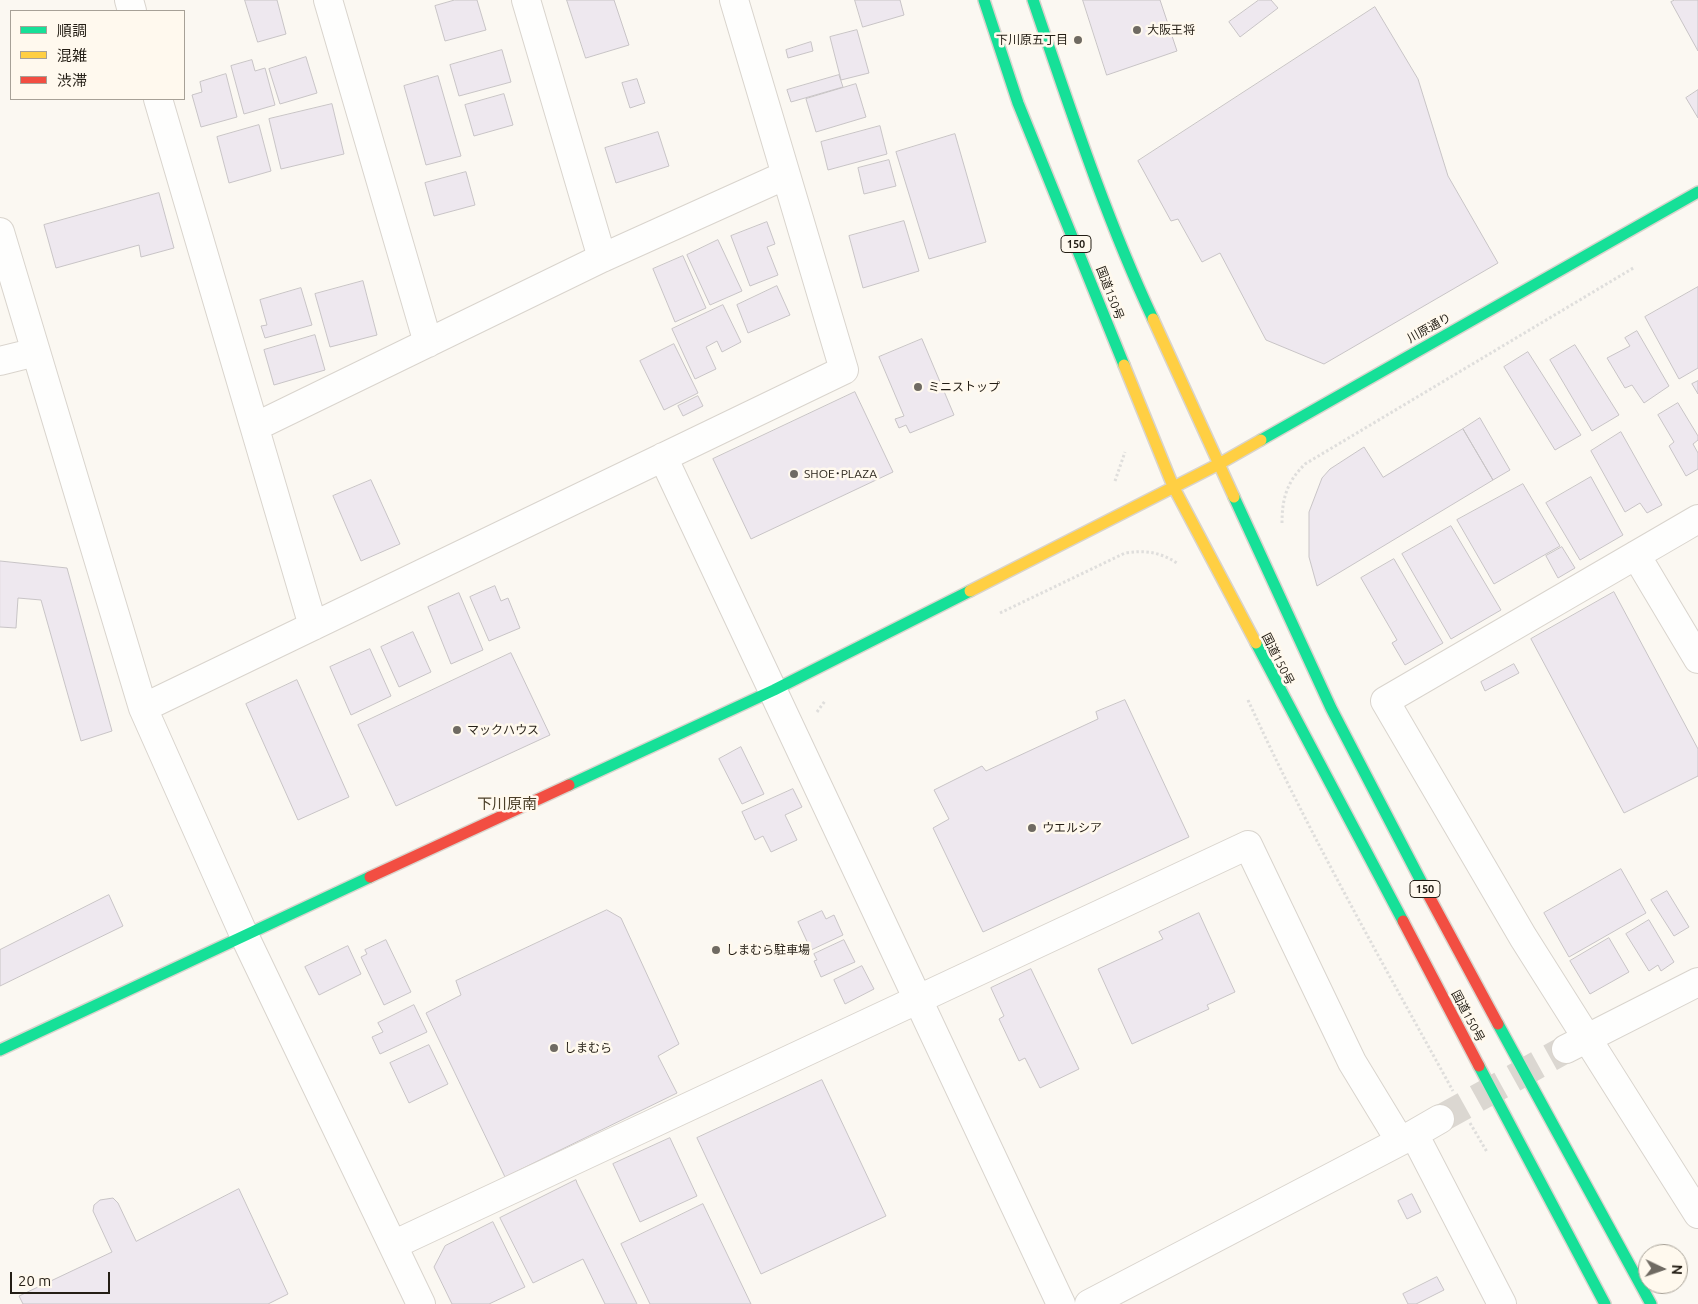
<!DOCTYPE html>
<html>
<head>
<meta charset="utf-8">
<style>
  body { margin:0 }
  #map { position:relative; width:1698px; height:1304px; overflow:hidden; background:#fbf8f2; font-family:Ubuntu,"Noto Sans JP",sans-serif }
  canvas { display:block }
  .legend { position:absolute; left:10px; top:10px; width:175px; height:90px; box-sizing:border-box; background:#fff9ee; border:1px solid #a7a197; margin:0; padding:6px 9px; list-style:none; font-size:15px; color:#241e15 }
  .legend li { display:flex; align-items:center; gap:10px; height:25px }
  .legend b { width:25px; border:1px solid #a7a197 }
  .north { position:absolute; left:1638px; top:1244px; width:50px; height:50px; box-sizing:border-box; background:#fff9ee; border:1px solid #a7a197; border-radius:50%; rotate:93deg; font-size:14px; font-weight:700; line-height:20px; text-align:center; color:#241e15 }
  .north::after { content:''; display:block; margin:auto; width:18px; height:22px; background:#6f6a62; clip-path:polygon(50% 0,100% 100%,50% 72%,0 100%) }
  .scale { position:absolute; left:10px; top:1272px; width:100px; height:22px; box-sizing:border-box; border:2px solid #241e15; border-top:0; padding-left:6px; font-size:15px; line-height:18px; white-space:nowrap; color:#241e15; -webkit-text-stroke:4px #fff9ee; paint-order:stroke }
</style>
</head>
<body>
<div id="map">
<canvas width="1698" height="1304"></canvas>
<ul class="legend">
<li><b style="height:6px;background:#16e098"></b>順調</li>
<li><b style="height:6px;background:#ffcf43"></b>混雑</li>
<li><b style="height:6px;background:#f24e42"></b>渋滞</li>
</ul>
<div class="north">N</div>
<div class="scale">20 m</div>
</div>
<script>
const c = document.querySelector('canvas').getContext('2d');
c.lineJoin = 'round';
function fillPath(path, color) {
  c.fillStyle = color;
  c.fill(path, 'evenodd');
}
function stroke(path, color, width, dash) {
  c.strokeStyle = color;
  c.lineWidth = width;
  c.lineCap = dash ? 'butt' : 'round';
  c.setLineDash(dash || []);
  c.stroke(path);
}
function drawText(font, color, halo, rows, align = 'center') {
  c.font = font + ' Ubuntu,"Noto Sans JP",sans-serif';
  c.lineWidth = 5;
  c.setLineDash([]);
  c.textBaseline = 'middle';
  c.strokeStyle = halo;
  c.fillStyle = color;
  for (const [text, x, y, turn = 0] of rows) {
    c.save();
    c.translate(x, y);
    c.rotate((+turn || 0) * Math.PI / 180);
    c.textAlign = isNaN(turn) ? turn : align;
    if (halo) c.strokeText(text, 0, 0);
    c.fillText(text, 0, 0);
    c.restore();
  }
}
const building = new Path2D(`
  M245,0H277L286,34L258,42Z
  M455,0H477L486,30L445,41L435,6Z
  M567,0H614L629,45L586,58Z
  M855,0H900L904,15L863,27Z
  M1083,0H1160L1177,51L1107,75Z
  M1259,0H1271L1278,8L1240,37L1229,22Z
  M1675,0H1698V51L1671,2Z
  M1375,7L1418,79L1448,176L1498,263L1324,364L1266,340L1220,253L1202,262L1178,219L1171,221L1138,161Z
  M857,30L869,73L841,80L830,37Z
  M811,42L813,51L788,58L786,50Z
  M502,50L511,82L459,96L450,65Z
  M306,57L317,93L280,104L269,69Z
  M252,60L255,71L265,68L275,105L244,114L231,66Z
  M226,74L237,117L201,127L192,95L202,92L200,82Z
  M839,75L843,87L791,102L787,90Z
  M438,76L461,156L426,165L404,86Z
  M637,79L645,103L630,108L622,83Z
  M856,84L866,117L816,132L806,99Z
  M1698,90V118L1686,98Z
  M504,94L513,125L474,136L465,105Z
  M332,104L344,154L281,169L269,119Z
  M259,125L271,171L229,183L217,137Z
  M880,126L887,154L828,170L821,142Z
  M658,132L669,166L616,183L605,148Z
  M955,134L986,242L929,259L896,152Z
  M889,160L896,186L864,194L858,168Z
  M466,172L475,205L434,216L425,183Z
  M159,193L174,248L141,257L139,245L56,268L44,225Z
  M904,221L919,271L863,288L849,236Z
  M767,222L775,244L767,247L778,275L750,286L731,236Z
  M718,240L742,291L710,305L687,255Z
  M683,256L706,308L675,322L653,269Z
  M363,281L377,335L330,347L315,294Z
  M777,286L790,315L748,333L737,305Z
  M1698,287V368L1679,379L1645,317Z
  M301,288L312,325L265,338L261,326L267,325L260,300Z
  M723,305L741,342L722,352L717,341L706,347L716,369L695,379L672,329Z
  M1637,331L1669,386L1644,403L1632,385L1625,388L1607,358L1630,346L1625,338Z
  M315,335L325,370L274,385L264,350Z
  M922,339L954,415L910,433L906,425L899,428L895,419L904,416L879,357Z
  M674,344L698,393L664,410L640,361Z
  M1575,345L1619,415L1592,431L1550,360Z
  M1528,352L1581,435L1555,450L1504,367Z
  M1698,381V394L1692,384Z
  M855,392L893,472L751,539L713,459Z
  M698,396L703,406L683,416L678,406Z
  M1678,403L1698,436V440L1693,444L1698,453V469L1686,476L1669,446L1674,442L1658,415Z
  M1480,418L1510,470L1493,480L1463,429Z
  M1463,429L1493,480L1317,586L1309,557V512L1322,478L1330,469L1364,447L1383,477Z
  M1621,432L1662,505L1647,513L1640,503L1625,512L1591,451Z
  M1591,477L1623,535L1580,560L1546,503Z
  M371,480L400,544L361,561L333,496Z
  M1523,484L1560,546L1494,584L1457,520Z
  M1451,526L1501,610L1451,639L1402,554Z
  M1562,547L1575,568L1558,578L1546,556Z
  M1394,559L1443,643L1405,665L1392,643L1397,640L1361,578Z
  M0,561L67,568L112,731L81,741L41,600L18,598L16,628L0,627Z
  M495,586L501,601L508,598L520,628L489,641L470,597Z
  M1614,592L1698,749V776L1624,813L1531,639Z
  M459,593L483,650L451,664L428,607Z
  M413,632L431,672L399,687L381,647Z
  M370,649L391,696L351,715L330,667Z
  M511,653L550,735L396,806L358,725Z
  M1514,664L1519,673L1485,691L1481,682Z
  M297,680L349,797L298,820L246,704Z
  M1125,700L1189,837L983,932L933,828L949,819L934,790L982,766L986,771L1098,719L1096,712Z
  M741,747L764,794L742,804L719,759Z
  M793,789L802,807L785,815L797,840L771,852L763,836L755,840L742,812Z
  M1621,869L1646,913L1569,957L1544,913Z
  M1667,891L1689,927L1674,936L1651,900Z
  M109,895L123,926L0,986V950Z
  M607,910L621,918L679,1044L658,1056L677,1093L505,1177L426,1013L461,995L456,981Z
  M822,911L826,919L834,915L843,935L811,950L798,922Z
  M1199,913L1235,992L1207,1005L1209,1009L1132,1044L1098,969L1163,939L1159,932Z
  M1649,920L1674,962L1661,971L1658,965L1649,971L1626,934Z
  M1609,938L1629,972L1590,994L1570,961Z
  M386,940L411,992L384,1005L361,957L367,954L365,950Z
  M844,940L855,962L821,977L814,961L817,960L814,954Z
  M348,946L361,974L319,995L305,967Z
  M862,966L874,989L845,1004L834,980Z
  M1031,969L1079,1069L1040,1088L1025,1058L1019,1061L999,1019L1004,1016L991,988Z
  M414,1005L427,1032L380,1054L372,1037L383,1032L378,1023Z
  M429,1045L448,1084L409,1103L390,1063Z
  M822,1080L886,1216L761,1274L697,1138Z
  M670,1138L697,1196L640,1222L613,1164Z
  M576,1180L577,1183L637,1304H605L583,1259L533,1283L500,1218Z
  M239,1189L288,1294L268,1304H23L19,1296L112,1252L93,1211L94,1205L100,1200L113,1198L118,1203L136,1241Z
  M1412,1194L1421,1212L1407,1219L1398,1201Z
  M703,1204L751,1304H650L621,1244Z
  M493,1222L525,1287L489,1304H452L434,1267L445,1246Z
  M1437,1277L1444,1290L1416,1304H1408L1403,1294Z`);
const streetTunnel = new Path2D(`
  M1440,1119L1566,1049`);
const path = new Path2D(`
  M1115,481L1125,452
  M1282,523C1282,498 1287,482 1305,464L1635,267
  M1000,613L1125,553C1145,550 1160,552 1177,563
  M1248,700C1309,834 1382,962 1453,1091
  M817,712L825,701
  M1470,1123L1487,1152`);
const street = new Path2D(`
  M129,0L132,11
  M328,0L428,343
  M526,0L602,258
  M158,99L313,626
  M0,232L143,708L244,935L421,1304
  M0,361L36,352
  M255,427L602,258L786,175
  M663,457L1061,1304
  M1698,519L1385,701L1523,937L1698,1214
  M1636,555L1698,659
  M143,708L844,370L734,0
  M1566,1049L1698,982
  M1414,1134L1440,1119
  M393,1245L1248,845L1352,1062L1400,1141
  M1089,1304L1414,1134L1502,1304`);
const fast = new Path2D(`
  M984,0L1018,103L1124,365
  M1033,0C1070,108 1105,216 1153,319
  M1261,440L1698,192
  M1234,497L1331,708L1423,885
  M1256,643L1403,921
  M569,785L774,690L970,591
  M1498,1024L1651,1304
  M0,1050L370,877
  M1479,1066L1605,1304`);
const slow = new Path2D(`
  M1153,319L1234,497
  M1124,365L1173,486L1256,643
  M970,591L1219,464L1261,440`);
const jam = new Path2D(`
  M370,877L569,785
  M1423,885L1498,1024
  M1403,921L1479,1066`);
const markers = [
  [1137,30,5,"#6f6a62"],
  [1078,40,5,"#6f6a62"],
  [918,387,5,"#6f6a62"],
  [794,474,5,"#6f6a62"],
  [457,730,5,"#6f6a62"],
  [1032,828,5,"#6f6a62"],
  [716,950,5,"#6f6a62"],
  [554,1048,5,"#6f6a62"]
];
const shields = [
  [1076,244,30],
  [1425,889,30]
];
const shieldNames = [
  ["150",1076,244],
  ["150",1425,889]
];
const poiNames = [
  ["大阪王将",1147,30],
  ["下川原五丁目",1068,40,"right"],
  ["ミニストップ",928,387],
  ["SHOE･PLAZA",804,474],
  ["マックハウス",467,730],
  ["ウエルシア",1042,828],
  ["しまむら駐車場",726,950],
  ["しまむら",564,1048]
];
const streetNames = [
  ["国道150号",1110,293,69],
  ["川原通り",1429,328,-29],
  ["国道150号",1278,659,63],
  ["国道150号",1468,1016,62]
];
const quarterNames = [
  ["下川原南",507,804]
];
fillPath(building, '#eee8ef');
stroke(building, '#c8c4c6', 1);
stroke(streetTunnel, '#dbd7d1', 28, [28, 14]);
stroke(street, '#d9d4cd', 30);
stroke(fast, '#d9d4cd', 14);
stroke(slow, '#d9d4cd', 14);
stroke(jam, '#d9d4cd', 14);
stroke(path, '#dfdedc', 3, [2.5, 2.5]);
stroke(street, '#fefefd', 28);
stroke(fast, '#16e098', 11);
stroke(slow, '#ffcf43', 11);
stroke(jam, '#f24e42', 11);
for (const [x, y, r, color] of markers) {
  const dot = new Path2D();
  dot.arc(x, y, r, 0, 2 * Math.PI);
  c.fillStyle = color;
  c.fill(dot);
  stroke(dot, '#fff9ee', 2);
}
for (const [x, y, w] of shields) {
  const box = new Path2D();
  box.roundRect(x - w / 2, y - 8.5, w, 17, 4);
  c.fillStyle = '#fff9ee';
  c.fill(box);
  stroke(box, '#241e15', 1);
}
drawText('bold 11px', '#241e15', null, shieldNames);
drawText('12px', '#241e15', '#fff9ee', poiNames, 'left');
drawText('12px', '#241e15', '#fff9ee', streetNames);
drawText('15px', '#4b3f29', '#fff9ee', quarterNames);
</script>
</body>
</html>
